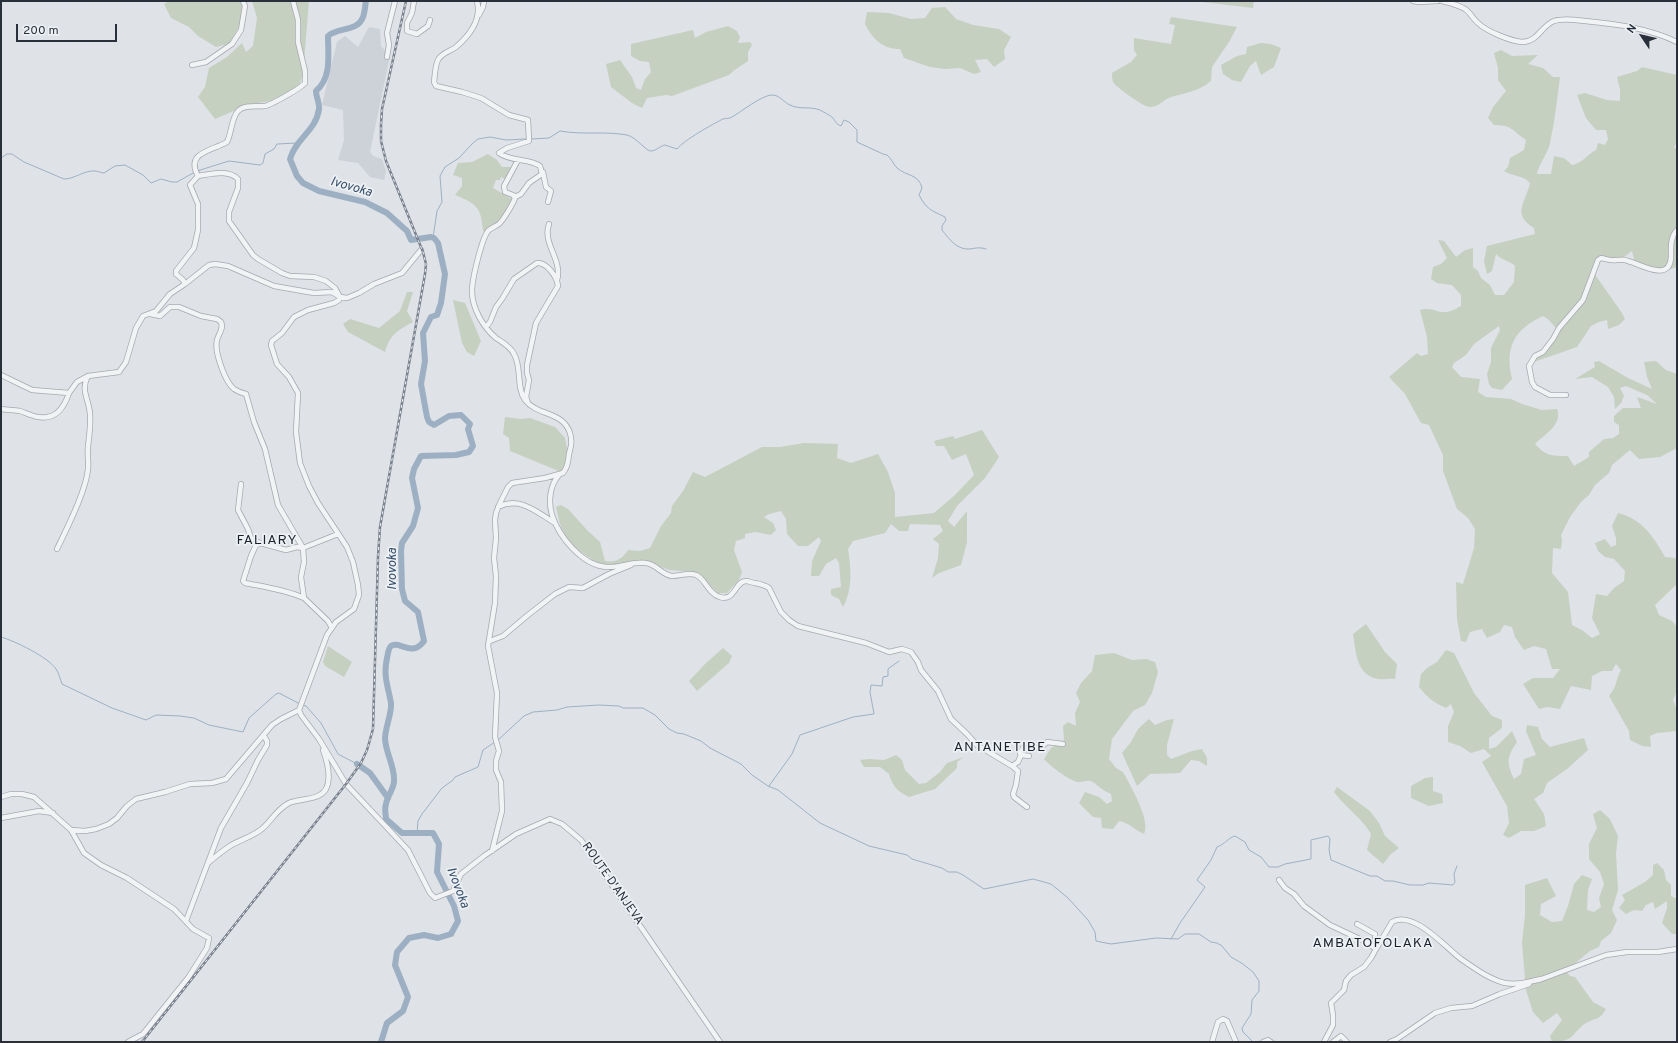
<!DOCTYPE html>
<html>
<head>
<meta charset="utf-8">
<style>
  body { margin:0 }
  #map { position:relative; width:1678px; height:1043px; overflow:hidden; background:#dfe2e7; font-family:Overpass,sans-serif }
  canvas { display:block }
  .frame { position:absolute; inset:0; border:2px solid #29303c; pointer-events:none }
  .north { position:absolute; left:1622px; top:16px; width:40px; height:40px; -webkit-text-stroke:3px #eef1f4; paint-order:stroke; rotate:305deg; font-size:11px; font-weight:700; line-height:16px; text-align:center; color:#29303c }
  .north::after { content:''; display:block; margin:auto; width:14px; height:18px; background:#29303c; clip-path:polygon(50% 0,100% 100%,50% 72%,0 100%) }
  .scale { position:absolute; left:16px; top:24px; width:101px; height:18px; box-sizing:border-box; border:2px solid #29303c; border-top:0; padding-left:5px; font-size:12px; line-height:14px; white-space:nowrap; color:#29303c; -webkit-text-stroke:3px #eef1f4; paint-order:stroke }
</style>
</head>
<body>
<div id="map">
<canvas width="1678" height="1043"></canvas>
<div class="frame"></div>
<div class="north">N</div>
<div class="scale">200 m</div>
</div>
<script>
const c = document.querySelector('canvas').getContext('2d');
c.lineJoin = 'round';
function fillPath(path, color) {
  c.fillStyle = color;
  c.fill(path, 'evenodd');
}
function stroke(path, color, width, dash) {
  c.strokeStyle = color;
  c.lineWidth = width;
  c.lineCap = dash ? 'butt' : 'round';
  c.setLineDash(dash || []);
  c.stroke(path);
}
function drawText(font, color, halo, rows, align = 'center') {
  c.font = font + ' Overpass,sans-serif';
  c.lineWidth = 3.5;
  c.setLineDash([]);
  c.textBaseline = 'middle';
  c.strokeStyle = halo;
  c.fillStyle = color;
  for (const [text, x, y, turn = 0] of rows) {
    c.save();
    c.translate(x, y);
    c.rotate((+turn || 0) * Math.PI / 180);
    c.textAlign = isNaN(turn) ? turn : align;
    if (halo) c.strokeText(text, 0, 0);
    c.fillText(text, 0, 0);
    c.restore();
  }
}
const built = new Path2D(`
  M369,27L380,29L381,46L390,56L370,152L373,156L382,159L386,171L384,180L370,177L358,163L338,160L344,140L343,110L322,105L337,42L345,36L358,47Z`);
const green = new Path2D(`
  M169,1H244C248,15 236,32 229,44L216,47L198,36L189,27L171,18L164,4Z
  M252,1H309L303,74L299,86L272,101L250,104L215,119L198,97L205,87L209,68L227,57L242,43L246,52L253,46L257,18Z
  M1194,1H1254L1253,8Z
  M945,7L956,19L973,25L999,29L1011,37L1004,50L1005,59L994,67L987,59L975,60L981,72L974,74L960,68L945,69L930,67L904,58L900,49C882,49 873,39 865,24L867,12L889,13L911,19L925,18L932,8Z
  M1171,17L1237,27L1229,42L1212,67L1211,81C1199,91 1186,93 1171,97C1162,100 1157,110 1146,106C1140,104 1116,87 1113,82C1112,79 1112,75 1112,73L1131,62L1137,55L1134,50V38L1171,44L1175,25L1169,24Z
  M728,26L737,31L740,37L738,43L750,42L752,45L748,52V61C741,66 735,69 729,75L672,96L666,95L647,98L642,108L632,103L611,87L606,64L620,60L632,77L636,88L641,90L645,79L651,72L649,62L640,61L631,56V44L693,30L695,38L706,32Z
  M1261,43L1271,44L1281,48L1274,67L1261,75L1256,61L1250,66L1241,82L1232,80L1223,74L1221,65L1237,56L1246,54L1247,47Z
  M1501,50L1512,56L1538,55L1528,64L1543,68L1553,77H1560C1557,99 1555,121 1550,143C1548,154 1538,165 1537,174H1551L1554,156L1564,158L1572,165C1583,163 1586,155 1596,150L1598,143L1605,145L1608,139L1606,130H1596L1586,118L1577,95L1585,93L1607,100L1620,101V90L1617,77L1637,71L1642,67L1677,75V139L1674,148H1677V267L1659,273L1643,269L1635,263L1632,251L1624,257L1594,262L1596,276L1622,313L1625,319L1619,325L1608,329L1607,320L1599,322L1591,326L1577,347L1531,363L1536,357L1547,350L1560,333L1549,320L1543,316C1513,330 1505,348 1512,379L1502,390L1492,388L1489,384L1487,374L1491,362V348L1500,330L1499,326L1474,344L1466,355L1454,363L1452,367L1461,377L1480,379L1478,392L1486,397L1511,399L1522,404L1542,410L1557,409C1563,424 1545,434 1535,444C1546,456 1551,456 1568,456L1574,466L1589,457V452L1604,439L1613,438L1619,434V425L1614,422V416L1623,408H1641L1637,397L1657,404L1647,395L1626,386L1620,388L1624,396L1621,403L1615,409L1614,397L1608,387L1592,377L1575,379L1595,367L1594,362L1599,361L1628,378L1652,389L1647,377L1644,362L1656,361L1666,370L1677,374V448L1660,457L1639,459L1630,450L1612,465L1609,473L1595,485L1589,495L1581,502L1570,517L1561,535L1562,541L1561,549L1553,548L1552,573L1568,592L1572,625L1582,630L1592,638L1600,634L1592,618L1596,594L1607,596L1614,588L1624,581L1625,571L1614,559L1605,557L1598,551L1595,543L1605,539L1611,547L1616,545V538L1612,526L1618,513C1642,519 1653,536 1665,557L1675,558L1677,561V584L1655,605L1659,615L1672,621L1677,627V691L1673,700L1677,710V731L1657,733L1650,736L1651,747L1642,746L1630,740L1629,731L1609,696C1618,685 1615,681 1621,670L1616,664L1612,671H1602L1592,676L1591,690L1571,686L1560,709L1548,707L1539,709L1523,684L1533,678H1553L1560,669H1552L1546,649L1534,646L1524,650L1515,637L1512,627L1504,625L1500,632L1487,638L1482,629L1470,632L1466,642L1461,641L1457,619L1456,582L1463,584L1474,548L1475,529L1468,518L1457,509L1443,471V455L1429,425L1421,423L1405,394L1389,377L1417,353L1421,356L1428,354L1427,337L1420,310C1438,305 1438,320 1461,306V295L1452,285L1437,283L1431,279L1433,267L1441,264L1447,258L1438,240L1444,241L1456,257L1465,250L1473,248V267L1478,271L1481,278L1490,285L1495,295H1504L1514,282L1515,266C1509,260 1502,261 1496,254L1492,271L1487,274L1484,261L1487,246L1535,234L1534,228C1511,214 1526,202 1530,183C1523,175 1514,177 1504,171L1508,167L1510,158L1524,150L1526,140C1512,131 1513,125 1494,125L1488,118L1493,107L1506,91L1498,80V68L1494,53Z
  M488,154L497,160L502,167H512L506,180L501,177L500,180H496L493,188L514,200L497,224L486,232L483,231C481,207 477,204 455,195L462,186V178L453,175L458,163L472,162Z
  M407,292H413L407,311L413,322C397,331 390,334 385,352L348,332L343,324L350,319L379,328L400,311Z
  M453,300L465,303L481,341L474,356L467,352L462,343Z
  M505,417L520,419L530,418L555,427L565,438L568,454L567,462L561,472L510,451L509,438L503,434Z
  M982,430L999,457L985,478L957,506L948,521L954,527L967,511V542L961,565L939,573L932,578L938,558L939,544L933,539L943,531L940,525L910,524L908,531H899L891,524L885,533L853,541L848,549C851,569 853,589 843,607L839,599L831,595V589L841,587L839,563L836,558L826,564L819,576H811L812,561L821,541L819,537L808,546H798L787,534L786,519L781,511L769,514L764,517L773,523L776,530L771,535L755,532L745,534V538L736,541L734,550L742,572L739,580L727,593H718L700,575L694,572L669,570L649,562L611,571C594,559 572,551 563,531C559,524 558,514 556,507L561,505L568,509L587,530L600,542L605,561C616,563 622,559 628,550L640,551L650,548L661,526L671,513L672,506L683,491L693,472L705,477L762,447H780L804,443L838,444L837,458L851,463L878,454L888,472L895,493V517L934,513L955,495L974,475L966,454L952,460L944,446H936L934,441L953,436L955,439Z
  M1366,624L1385,652L1397,664L1395,679C1389,678 1384,680 1379,679C1356,676 1356,652 1353,634Z
  M328,646L352,662L344,677L325,666L323,662Z
  M723,648L732,656L729,663L697,691L689,681L705,664Z
  M1446,650L1454,653L1474,693L1492,716L1502,720V728L1489,738V749L1496,747L1512,731L1517,742C1507,757 1506,762 1514,779L1521,774L1524,759L1536,755L1526,731L1527,725L1538,727L1542,739L1550,747L1584,738L1588,750L1567,769L1547,783L1543,793L1534,799L1544,814L1546,826L1534,831H1521L1509,838L1503,835L1509,823L1507,806L1482,762L1491,756L1484,749L1471,753L1460,746L1448,742V726L1454,712L1451,704L1446,708C1434,703 1427,697 1419,687L1421,674L1427,668L1437,662Z
  M1114,653L1132,660L1146,659L1155,662L1158,672L1152,693L1145,705L1133,711L1112,739L1109,759L1116,768L1123,772C1130,785 1151,820 1144,834C1135,830 1128,822 1119,821L1113,829L1102,828L1101,818L1093,817L1079,803L1085,792L1099,797L1107,804L1112,801L1111,794C1102,790 1100,787 1093,782C1088,779 1083,782 1078,782C1070,781 1050,766 1044,759L1051,748L1064,740L1063,726L1068,722L1076,726L1075,713L1080,702L1076,693L1081,683L1092,671L1095,655Z
  M1149,719L1155,725L1167,720L1174,719L1167,745V755L1171,759L1192,751L1202,749L1207,758V766L1199,761L1191,760L1180,773L1150,774L1137,786L1122,753L1131,742L1138,729Z
  M896,755L902,760L905,770L919,784L926,783L940,772L947,763L964,757L957,762V768L935,789L909,797C897,791 893,787 889,774L880,767H864L860,760L869,759L884,760Z
  M1433,777V791L1442,794L1443,803L1429,806L1411,798V786L1425,778Z
  M1337,787L1370,811L1379,823L1385,836L1399,848L1391,854L1383,864L1367,850L1371,834C1362,818 1345,807 1334,792Z
  M1600,810L1610,819L1618,836L1616,853L1618,890L1612,910L1617,920L1611,933L1601,941L1599,947L1590,951L1566,971L1570,976L1575,977L1593,1002L1606,1009C1599,1021 1597,1017 1586,1023C1571,1033 1575,1042 1552,1042L1550,1036L1562,1020L1557,1013L1543,1023L1533,1012L1526,990L1522,943L1525,915V885L1547,878L1556,896L1541,904L1540,915L1552,922L1562,921L1568,906L1574,884L1582,875L1592,879L1588,890L1587,910L1594,912L1601,907L1599,898L1604,884L1600,872L1589,859V844L1597,828L1593,814Z
  M1657,863L1664,870L1666,880L1671,885V896L1677,899V934H1672L1662,923L1667,908V901L1655,909L1653,902L1646,905L1642,911L1634,910L1626,914L1619,908L1625,900L1622,895L1645,882L1653,875V865Z`);
const stream = new Path2D(`
  M532,139L549,138L560,131C582,135 605,131 627,135C636,137 647,152 651,151C656,151 660,146 665,145L677,149C684,140 713,124 723,119C726,118 729,119 732,117C741,112 762,95 772,95C780,95 783,102 790,105C800,110 810,106 820,110C823,112 830,115 833,118C836,122 836,124 841,126L844,120L849,122L857,130V142L883,154L887,155C892,159 893,164 897,168C906,176 919,174 922,188L919,195C927,210 931,210 945,217L946,220L942,226V230C950,240 957,250 970,249C976,248 980,247 986,249
  M1,158L7,154H12L24,162L64,179C75,179 84,170 95,171C98,171 101,173 104,173L115,166L125,165L143,175L151,183L161,179L172,182H177L195,172
  M197,171L229,161L260,165L263,163L265,154L274,149L277,144L298,143
  M433,238L437,211L442,202L440,176L445,167L459,158L472,144L478,139L490,137L506,140L526,139
  M1,637C15,641 48,657 56,669C59,673 60,679 62,684L112,708L146,720L156,715L180,716L194,718L209,725L243,732L249,718L276,694L279,693L300,704
  M303,705L306,706L321,723L338,754L357,764
  M498,740L524,716L533,712L557,710L567,707L599,705L619,706L623,708H643L655,715L669,729L677,733L684,734L701,741L710,748L741,764L752,775L768,786L778,790L820,823L869,846L907,855L912,859L942,868L948,872H957L963,875L984,889L1033,879L1051,884L1068,898L1088,920L1095,932L1096,941L1111,944L1156,938L1178,939L1185,934H1199L1211,942L1217,943L1222,946L1231,957L1243,964L1253,972L1259,981V991L1252,1000L1251,1014L1242,1028L1243,1032L1253,1042
  M769,786L792,754L800,735L853,717L874,714L870,692L871,685L882,686L883,677L888,676V669L899,661
  M417,833L418,821L422,814L442,788L453,780L455,777L478,767L483,750L495,742
  M1171,939L1180,923L1205,887L1197,880L1211,860L1217,847C1225,844 1228,838 1235,836L1245,842L1249,850L1261,857L1269,867H1278L1285,864L1311,859V840L1328,836L1330,839L1329,850L1331,860L1370,876H1377L1385,881H1393L1410,885H1423L1429,883L1453,885L1455,882L1454,874L1457,866`);
const river = new Path2D(`
  M366,1C365,6 365,12 363,17C358,32 337,27 328,36C328,56 332,77 316,91C316,97 320,104 319,109C316,131 296,138 290,159L297,176L303,183L319,191L365,202L387,213L407,231L411,240L431,237L434,238L438,243L445,274L441,303L437,315L431,317L423,333L425,361L421,384L427,417L429,422L434,425L449,416L461,415L470,424L468,429L473,446L469,452L456,455L421,456L414,469L412,478L418,508L413,526L402,543L401,551L402,589L405,601L418,612L424,641C412,658 399,640 391,646C388,649 388,654 387,658C383,676 388,686 391,703C392,713 385,728 385,739C386,754 395,767 394,781C394,789 387,796 386,804C384,809 386,814 386,819L402,833H433L439,844L437,872L454,906L458,921L451,934L438,938L424,935L409,938L397,952L395,965L408,997L403,1011L387,1023L381,1042
  M357,764L370,773L388,798`);
const minor = new Path2D(`
  M414,1L412,13L407,23V31L417,34L428,26L430,20
  M477,1C482,20 470,35 456,47C451,51 441,53 438,60C435,66 435,75 434,82L436,86L462,92L481,98L509,115L528,120L529,141L507,148L499,153C511,162 529,158 540,166L542,174L529,183L521,194L515,197
  M1413,1L1418,2L1438,1
  M1442,1C1450,3 1459,5 1465,9C1470,12 1473,19 1478,23C1486,31 1510,41 1522,42C1538,42 1541,26 1554,21C1564,18 1575,20 1585,21C1616,24 1648,28 1677,42
  M479,15L483,7L484,1
  M387,57L389,45L387,33L395,1
  M192,65L206,62L232,44L241,30L245,6L243,1
  M543,172L546,187L551,191L548,202
  M198,176C185,152 212,151 227,142C232,132 231,119 238,111C245,104 256,107 265,106C271,105 301,88 305,83V71L298,42V20L293,1
  M549,224C542,244 563,260 557,280
  M185,284L209,265L215,264L228,266L274,286L314,293L332,292L340,297L347,298L359,293L374,284L402,273L421,250
  M150,314L160,316L170,307H179L201,316L217,319L221,322C224,328 219,333 217,340C214,351 225,382 234,389C237,391 242,393 246,394L254,422L265,449L278,505L303,548L304,562L301,577L304,598L328,621L332,628
  M486,327L490,322L496,307L502,299L514,279L537,263C547,262 557,277 558,286L536,323L527,365V373L529,380L526,397L528,403
  M1,375L32,390L69,393L77,382L88,376L119,372L126,362L136,328L143,316L156,311L170,294L185,284L183,280L176,274V271L194,248L198,230V204L190,185L198,176
  M1566,395H1550L1535,387L1532,382L1529,366L1535,356L1543,352L1553,339L1559,328L1583,300L1598,260L1601,258C1606,259 1611,261 1616,260C1620,260 1624,259 1628,261C1640,264 1670,283 1671,257C1671,248 1670,237 1677,230
  M1,409C7,410 14,410 20,411C26,413 32,416 38,417C56,420 64,408 69,393
  M559,475C550,485 548,501 552,515C559,537 582,565 606,567C620,568 632,561 646,563C656,564 662,575 672,576C681,576 688,572 696,575C705,578 708,594 720,597C735,602 735,581 746,581C749,581 752,583 755,583C760,584 765,585 769,588L781,612L789,620L798,626L866,643L889,652L902,649L911,652L918,662L921,670L938,691L951,719L966,733L977,745L1012,766L1018,762L1021,755L1029,756
  M241,484L238,510L248,529L251,538L257,542L286,550L297,547L303,548L338,534
  M498,507C521,496 536,512 555,523
  M262,543L256,545L251,556L243,581L245,583C265,587 286,590 304,598
  M57,549C67,528 86,491 88,469C89,462 87,455 88,447C89,436 91,425 90,414C89,399 80,390 88,376
  M490,641L503,636L528,615L555,594L569,587L583,588L609,574L631,565
  M299,710L301,715L319,739L346,784L408,850L430,893L435,898L453,891L461,874L484,856L516,834L550,819L562,824L581,840L720,1042
  M1021,755L1020,753L1023,748L1031,750L1034,748H1040L1047,742L1063,744
  M1012,766L1018,771L1016,785L1013,794L1014,797L1027,807
  M1,797L11,794H22L34,797L71,830L85,831L96,829L109,824L117,818L127,806L136,799L165,792L190,784L212,783L226,779L272,725L281,719L299,710L327,635L336,622L354,609L359,595L358,585L353,562L347,547L318,503L309,486L300,463L296,432L298,393L289,377L277,364L271,345L272,341L282,333L294,317L308,310L334,303L339,300L340,297L335,288L326,281L314,277L290,276L282,273L258,259L253,255L229,221V212L238,188V179C228,169 211,174 198,176
  M1,818L39,811L53,813
  M71,830L84,853L101,865L127,878L174,909L193,929L209,938L207,948L188,978L143,1034L128,1042
  M492,851L502,811L501,782L496,770V761L499,751L495,737L497,693L488,646L495,603L496,576L494,558L496,538L495,520L496,513L500,503L508,487L512,483L545,478L563,473C570,464 567,460 570,450C572,444 572,440 570,433C563,411 537,416 525,400C516,388 522,367 514,354C511,347 502,342 496,338C483,327 472,308 472,291C472,280 482,236 489,230C492,228 496,226 499,224C504,219 513,204 515,198L513,195L505,192L504,186L518,160
  M208,863C215,857 222,851 230,846C241,839 253,837 263,828C273,819 276,810 289,803C300,798 319,801 326,789C332,777 327,761 323,750
  M1279,880L1285,888L1294,894L1304,906L1330,925L1366,942L1376,949L1392,922C1413,909 1446,948 1461,959C1474,968 1489,979 1505,983C1517,985 1529,982 1541,979
  M186,921L221,828L247,783L258,760L267,745V741L264,736
  M1539,980L1606,955L1627,952H1658L1677,949
  M1212,1042L1218,1022L1223,1019L1227,1021L1236,1042
  M1263,1042L1268,1040L1271,1042
  M1324,1042L1333,1025V1015L1331,1003L1344,990L1346,981L1351,975L1364,967L1371,958L1376,949L1375,934L1357,924
  M1333,1042L1341,1036L1347,1042
  M1390,1042L1397,1039L1435,1013L1451,1008L1472,1006L1500,994L1529,984`);
const rail = new Path2D(`
  M142,1042L346,784L361,763L367,750L373,729L378,557L380,527L425,274L426,264L423,252L386,161L381,141V125L382,109L406,1`);
const streetNames = [
  ["ROUTE D'ANJEVA",612,884,55]
];
const waterNames = [
  ["Ivovoka",351,188,16],
  ["Ivovoka",393,569,-90],
  ["Ivovoka",457,888,69]
];
const quarterNames = [
  ["FALIARY",267,541],
  ["ANTANETIBE",1000,748],
  ["AMBATOFOLAKA",1373,944]
];
fillPath(built, '#cdd1d8');
fillPath(green, '#c5d0c1');
stroke(stream, '#9db0c3', 1);
stroke(river, '#9db0c3', 6);
stroke(minor, '#a5a9b0', 6);
stroke(minor, '#f1f3f5', 4.5);
stroke(rail, '#7a828e', 2.5);
stroke(rail, '#eef1f4', 1, [3]);
drawText('12px', '#29303c', '#eef1f4', streetNames);
drawText('italic 13px', '#384f6c', '#eef1f4', waterNames);
c.letterSpacing = '1px';
drawText('14px', '#1c222d', '#eef1f4', quarterNames);
c.letterSpacing = '0px';
</script>
</body>
</html>
